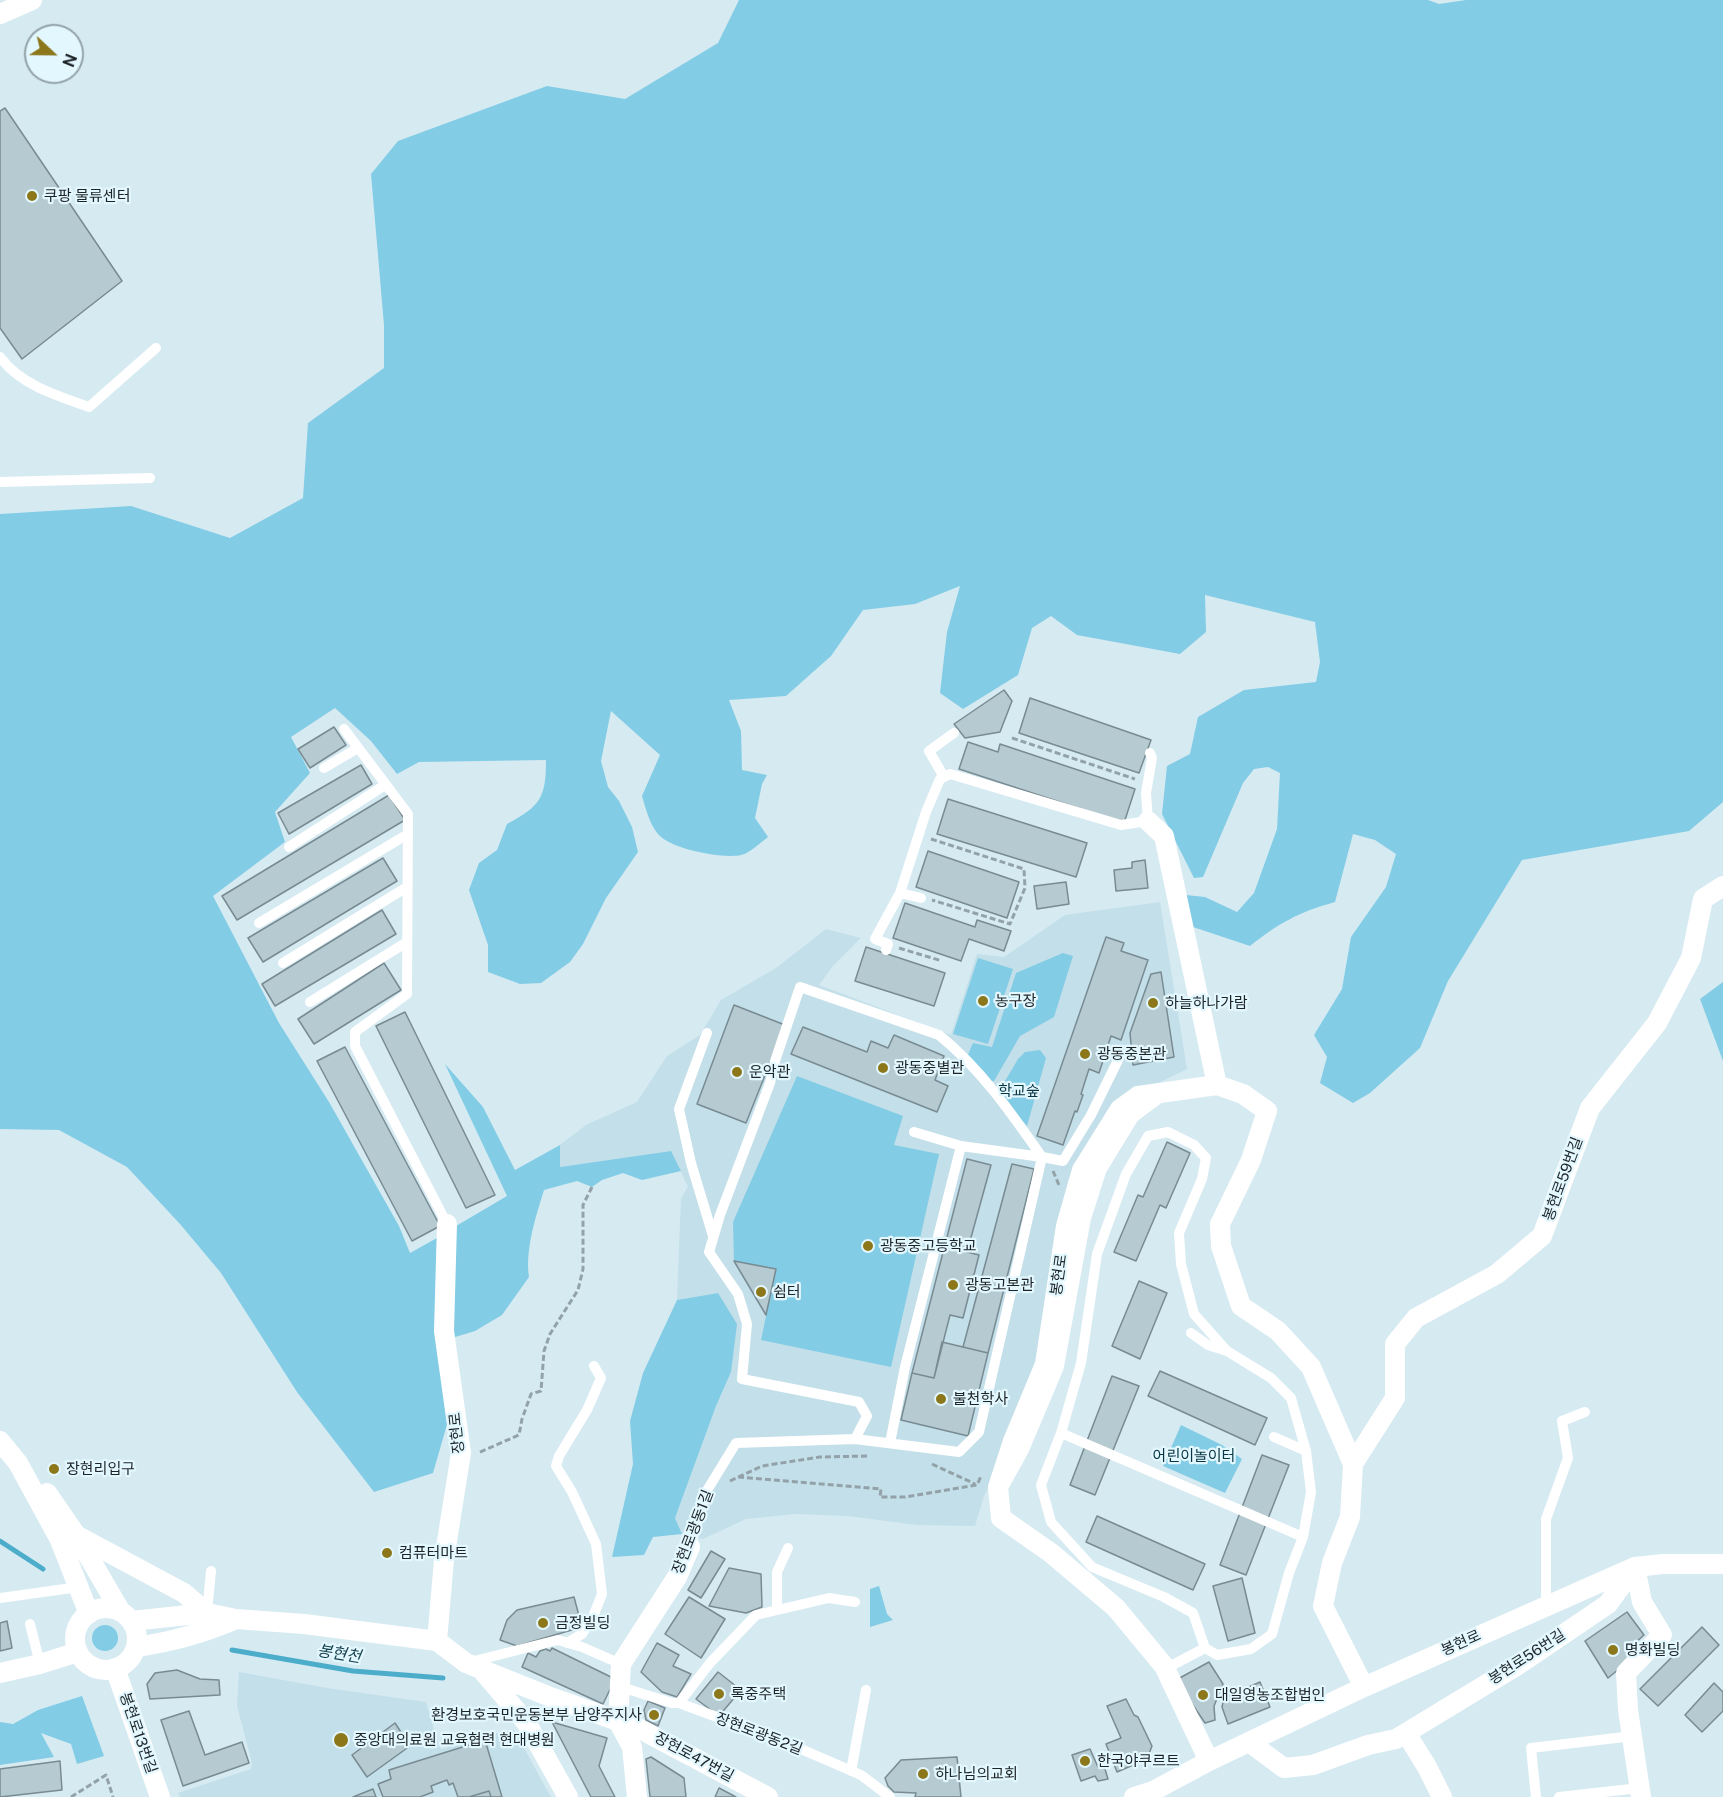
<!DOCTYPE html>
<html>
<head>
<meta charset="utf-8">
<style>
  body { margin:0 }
  #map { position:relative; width:1723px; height:1797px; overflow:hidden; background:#d6eaf2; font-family:"Public Sans",sans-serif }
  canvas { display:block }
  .north { position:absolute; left:24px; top:24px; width:60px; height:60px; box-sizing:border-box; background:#e3f7ff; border:2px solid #94a3a9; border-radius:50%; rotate:112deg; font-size:16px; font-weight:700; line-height:24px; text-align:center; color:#1d2427 }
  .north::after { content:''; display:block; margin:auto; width:21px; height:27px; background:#8c771b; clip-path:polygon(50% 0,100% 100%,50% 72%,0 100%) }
</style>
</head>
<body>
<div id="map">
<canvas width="1723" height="1797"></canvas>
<div class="north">N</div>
</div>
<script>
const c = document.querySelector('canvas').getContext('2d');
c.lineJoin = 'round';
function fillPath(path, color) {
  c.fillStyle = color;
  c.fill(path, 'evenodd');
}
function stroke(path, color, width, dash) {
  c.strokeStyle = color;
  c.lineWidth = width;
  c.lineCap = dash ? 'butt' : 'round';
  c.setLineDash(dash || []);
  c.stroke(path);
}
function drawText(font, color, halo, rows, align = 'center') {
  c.font = font + ' "Public Sans","Noto Sans KR",sans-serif';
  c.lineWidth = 4.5;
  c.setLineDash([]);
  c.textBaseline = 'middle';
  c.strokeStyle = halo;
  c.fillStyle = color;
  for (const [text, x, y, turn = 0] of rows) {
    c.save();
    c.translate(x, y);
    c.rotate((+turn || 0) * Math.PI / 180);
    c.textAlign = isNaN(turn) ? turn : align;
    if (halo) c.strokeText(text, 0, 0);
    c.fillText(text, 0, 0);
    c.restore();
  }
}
const built = new Path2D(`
  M1160,902L1187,1069L1115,1104L1068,1181L1040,1360L996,1474L984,1496L975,1526L917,1525L848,1516L795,1514L746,1519L703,1539L682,1534L675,1518L716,1406L731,1372L718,1293L677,1300L681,1198L688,1187L671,1151L560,1167V1145L586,1125L637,1102L667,1056L700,1035L721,1000L776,968L826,929L861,938L833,966L819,985L951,1035L977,954L1004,957L1065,915Z
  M239,1672L327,1688L426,1702L439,1746L441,1749L491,1734L514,1730L551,1797H180L178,1793L251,1769L252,1763L237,1706Z`);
const green = new Path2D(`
  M739,0H1428L1439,4L1466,0H1723V802L1689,831L1522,860L1448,981L1420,1048L1370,1093L1353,1103L1320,1083L1327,1057L1314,1035L1342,989L1351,937L1386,887L1396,854L1375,840L1353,834L1335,902C1299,912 1279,923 1250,946L1193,927L1186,895L1205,897L1237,912L1254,893L1277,829L1280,773L1268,767L1254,769L1243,783L1203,877L1194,878L1162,814L1167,766L1190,754L1198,717L1244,690L1316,682L1320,662L1315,622L1205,595L1206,632L1180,654L1077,635L1051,616L1032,628L1018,675L963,709L940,693L947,632L960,586L915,604L863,610L831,656L786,696L729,700L741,731L742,770L767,775L762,784L755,818L768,837C760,843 750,853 741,855C722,859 670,849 658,834C649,823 646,809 642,796L660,755L611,711L601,761L608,787L619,801L632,827L638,852L606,898L583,944L570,962L541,983L520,984L488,972V945L469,890L479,863L497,850L507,824C541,806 546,797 546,760L419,762L397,774L371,741L335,708L291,737L310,773L275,812L285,842L213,896L279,1023L329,1102L399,1226L410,1253L437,1238L435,1333L448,1421L433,1473L374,1492L297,1392L221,1273L180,1224L127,1167L59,1130L0,1129V514L131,506L230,538L303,498L308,423L384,368V325L371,174L398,141L547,86L625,99L718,43Z
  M1063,953L1073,956L1054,1017L1020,1036L994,1081H988L967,1057L973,1043L992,1047L1016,973Z
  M978,958L1013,969L988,1044L953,1034Z
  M1723,982V1061L1700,999Z
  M1040,1050L1046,1058L1027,1126L998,1093L1018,1059L1025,1052Z
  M445,1064L483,1107L515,1170L560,1145V1167L671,1151L681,1171L642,1180L623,1173L602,1180L592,1187L577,1181L544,1190C536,1216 525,1249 529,1277L502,1315L475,1331L452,1338L451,1229L507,1196Z
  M797,1076L903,1116L894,1145L939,1154L891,1367L761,1340L776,1269L734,1261L733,1222Z
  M718,1293L737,1324L731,1372L716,1406L675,1518L682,1534L653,1537L644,1555L612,1557L633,1464L630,1421L643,1373L677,1300Z
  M1181,1425L1222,1445L1242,1459L1225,1493L1163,1466Z
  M879,1586L887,1614L893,1620L870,1627V1589Z
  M92 1638a13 13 0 1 1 26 0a13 13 0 1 1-26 0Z
  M82,1696L104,1756L77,1764L71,1744L41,1733L54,1757L0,1765V1722L13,1724L38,1710Z`);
const stream = new Path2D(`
  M0,1541L43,1569
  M232,1650L353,1671L443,1678`);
const building = new Path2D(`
  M5,108L122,281L22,359L0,328V111Z
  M1004,690L1012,701L1000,732L965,738L954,724Z
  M1030,698L1151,740L1139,773L1019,733Z
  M334,727L346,745L310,768L298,749Z
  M968,742L998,752L1000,744L1135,789L1124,823L959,769Z
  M361,765L372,784L289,834L278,813Z
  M389,795L405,820L237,920L222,896Z
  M948,799L1087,843L1076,877L937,834Z
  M928,851L1019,882L1007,918L916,887Z
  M383,858L397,881L263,962L248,938Z
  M1145,860L1148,888L1116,891L1114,870L1132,868V862Z
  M1066,882L1069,904L1037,909L1034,886Z
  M905,903L975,927L977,920L1011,931L1004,951L969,939L961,961L893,938Z
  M382,910L396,934L275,1006L262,984Z
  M1106,937L1124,943L1121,951L1148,960L1121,1040L1111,1036L1099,1073L1089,1069L1081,1094L1083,1095L1077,1112L1075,1111L1063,1145L1037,1136Z
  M866,947L945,973L934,1006L855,981Z
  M384,963L401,990L314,1044L298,1019Z
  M1161,972L1174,1057L1133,1065L1130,1033L1151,974Z
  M734,1005L785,1025L746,1123L697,1104Z
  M405,1012L495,1195L466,1208L376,1026Z
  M803,1027L867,1052L871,1041L888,1048L894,1035L944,1056L935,1080L948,1086L937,1112L791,1054Z
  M345,1047L440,1226L412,1241L317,1061Z
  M1167,1142L1190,1153L1166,1208L1160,1205L1136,1261L1114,1252L1138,1195L1143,1197Z
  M967,1159L991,1165L967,1252L979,1255L963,1318L950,1315L934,1378L912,1373Z
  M1012,1164L1034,1169L988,1353L963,1347Z
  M734,1261L776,1269L766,1315Z
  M1139,1281L1167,1293L1140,1359L1112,1346Z
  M942,1342L988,1353L968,1436L901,1420L912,1373L934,1378Z
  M1160,1371L1267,1418L1255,1445L1148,1396Z
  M1112,1376L1139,1386L1095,1495L1070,1485Z
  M1262,1455L1289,1465L1246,1575L1220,1565Z
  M1097,1516L1205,1564L1193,1590L1086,1542Z
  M711,1551L725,1559L701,1598L688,1590Z
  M729,1568L761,1574L762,1607L746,1613L709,1606Z
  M1242,1578L1255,1633L1228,1641L1213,1586Z
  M574,1597L582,1627L517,1646L500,1640L507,1620L517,1610Z
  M689,1597L725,1619L701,1658L665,1634Z
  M1627,1612L1644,1635L1633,1645L1636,1655L1608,1678L1585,1641Z
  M7,1621L12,1648L0,1651V1623Z
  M1702,1627L1719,1645L1658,1706L1640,1689Z
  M657,1643L679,1655L673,1666L691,1674L677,1697L662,1692L641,1672Z
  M552,1648L615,1679L603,1704L522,1667L528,1653L536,1657L540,1651L546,1649L550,1651Z
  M1209,1662L1223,1684L1214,1706L1215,1720L1205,1723L1176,1680Z
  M177,1670L200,1679L219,1680L220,1695L150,1699L147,1684L155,1673Z
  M718,1672L741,1690L719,1716L696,1699Z
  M1260,1682L1270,1707L1228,1724L1222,1707L1224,1698Z
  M1714,1683L1723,1692V1711L1702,1732L1685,1715Z
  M1126,1699L1134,1715L1138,1717L1152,1746L1147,1759L1117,1772L1106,1744L1121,1738L1107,1706Z
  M648,1701L665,1708L658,1726L646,1720L644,1710Z
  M189,1711L205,1755L242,1742L249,1763L183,1786L161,1720Z
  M552,1722L607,1738L599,1766L615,1797H591Z
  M395,1723L410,1746L367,1777L352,1755Z
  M485,1740L502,1797H491L489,1791L469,1797H458L453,1783L449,1785L447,1780L431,1786L433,1792L420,1797H383L378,1784L391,1779L389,1770Z
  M1090,1749L1098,1767L1105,1769L1108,1779L1098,1781L1095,1776L1081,1781L1072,1755Z
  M651,1757L684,1778L686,1797H650L646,1759Z
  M957,1757L961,1797H915L916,1793L894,1792L888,1786L885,1778L901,1760Z
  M60,1761L62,1790L0,1797V1769Z
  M719,1788L736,1797H715Z
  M373,1789L376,1797H353Z
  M489,1791L491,1797H469Z`);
const path = new Path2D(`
  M1012,738L1135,779
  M931,839L1024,869L1025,888L1010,924L932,900
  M899,948L942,961
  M1053,1171L1059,1185
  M480,1452L519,1435L522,1419L531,1394L541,1391L544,1351L550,1334L578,1290L583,1269V1205L592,1187
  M932,1464L975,1484
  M738,1477L881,1489L880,1497H905L977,1485L981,1476
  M730,1481L762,1466L820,1457L869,1456
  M71,1797L106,1775L113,1797`);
const lane = new Path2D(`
  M0,357C20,385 58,396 89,407L156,348
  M0,482L150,478
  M344,729L408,814L407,994L355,1032V1046L447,1224
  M324,768L358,748
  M944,777L929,751L954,733
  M289,847L385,785
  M900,893L921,898
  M259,923L408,834
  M886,950L888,944L875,939L900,893L926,812L940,779L950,774L1121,825L1148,821L1146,793L1152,758L1150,753
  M283,963L407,887
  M310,1002L407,942
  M707,1033L679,1109L691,1163L713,1236
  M914,1132L961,1146L1042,1157
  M1191,1333L1208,1345L1227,1351
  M1061,1433L1303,1537
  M1274,1437L1306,1451
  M855,1439L959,1452L979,1432L1042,1157L1063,1161L1091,1115L1121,1054
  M890,1443L905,1367L961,1146
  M690,1547L706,1492L736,1443L855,1439L867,1416L859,1402L742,1379L747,1324L738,1294L709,1252L720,1215L770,1083L775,1061L800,987L939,1035C981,1069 1012,1114 1042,1157
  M0,1598L79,1587
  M1546,1605V1519L1568,1458L1562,1421L1585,1412
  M777,1610V1572L788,1548
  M207,1613L211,1571
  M30,1624L40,1664
  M567,1643L582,1634L593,1617L602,1594L596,1544L572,1492L556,1466L559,1456L587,1410L601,1378L594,1366
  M470,1662L558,1640L582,1647L621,1664
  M1165,1669L1205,1648L1217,1655L1251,1649L1272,1634L1289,1573L1303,1537L1311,1492L1306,1451L1291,1398L1271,1378L1227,1351L1194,1314L1181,1264L1179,1233L1202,1179L1206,1158L1194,1145L1168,1132L1148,1136L1126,1174L1097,1254L1081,1363L1061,1433L1041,1485L1051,1522L1092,1567L1164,1597L1193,1613L1205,1648
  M621,1687L672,1703H679L787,1743L861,1775L890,1797
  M679,1703L710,1663L756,1615L829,1598L855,1602
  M851,1771L866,1690
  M1536,1797L1531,1748L1633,1736
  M1559,1797L1640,1788`);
const street = new Path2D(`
  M0,14L32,0
  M1148,821L1164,836L1217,1085
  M1158,1093L1130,1114L1097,1168L1081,1218L1054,1366L1019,1449L998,1487L1013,1441L1045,1364L1066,1226L1082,1170L1120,1109L1138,1096L1217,1085L1243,1094L1267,1111L1251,1160L1220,1224L1221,1246L1241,1306L1278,1331L1311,1367L1353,1464L1350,1517L1332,1563L1323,1606L1364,1687
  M0,1441L18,1463L60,1540L89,1614
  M1353,1464L1395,1398V1344L1416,1318L1497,1274L1542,1236L1590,1108L1657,1023L1691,958L1703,899L1723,886
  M998,1487L1001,1518L1051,1553L1116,1608L1164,1666L1209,1761
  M47,1493L76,1535L121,1612
  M76,1535L184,1593L207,1613
  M1635,1567L1642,1602L1662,1635L1626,1673L1628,1710L1641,1797
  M75 1639a31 31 0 1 1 62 0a31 31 0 1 1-62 0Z
  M131,1621L207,1613L236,1619L304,1624L437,1641L466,1663L481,1669L526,1722L568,1797
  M437,1641L444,1560L461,1453L444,1331L447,1224
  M136,1647C171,1642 204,1633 236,1619
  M115,1668L160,1797
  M483,1670L553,1698L638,1728L768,1797
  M0,1673L40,1664L78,1652
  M1406,1733L1427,1767L1442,1797
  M1249,1742L1284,1768L1313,1765L1368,1745L1396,1739L1518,1665L1608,1604L1635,1567
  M637,1797L632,1747L618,1721L621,1664L677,1577L690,1547
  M1134,1797L1153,1791L1209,1761L1364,1687L1635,1567L1663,1564H1723`);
const markers = [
  [32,196,6,"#8c771b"],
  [983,1001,6,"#8c771b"],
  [1153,1003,6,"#8c771b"],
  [1085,1054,6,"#8c771b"],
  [883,1068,6,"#8c771b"],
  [737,1072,6,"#8c771b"],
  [868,1246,6,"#8c771b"],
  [953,1285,6,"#8c771b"],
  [761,1292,6,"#8c771b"],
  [941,1399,6,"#8c771b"],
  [54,1469,6,"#8c771b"],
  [387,1553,6,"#8c771b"],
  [543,1623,6,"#8c771b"],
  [1613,1650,6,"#8c771b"],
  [719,1694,6,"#8c771b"],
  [1203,1695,6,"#8c771b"],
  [654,1715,6,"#8c771b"],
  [341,1740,8,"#8c771b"],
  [1085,1761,6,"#8c771b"],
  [923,1774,6,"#8c771b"]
];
const poiNames = [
  ["쿠팡 물류센터",44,196],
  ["농구장",995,1001],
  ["하늘하나가람",1165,1003],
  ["광동중본관",1097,1054],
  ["광동중별관",895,1068],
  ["운악관",749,1072],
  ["광동중고등학교",880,1246],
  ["광동고본관",965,1285],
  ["쉼터",773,1292],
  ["불천학사",953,1399],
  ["장현리입구",66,1469],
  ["컴퓨터마트",399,1553],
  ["금정빌딩",555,1623],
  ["명화빌딩",1625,1650],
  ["록중주택",731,1694],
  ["대일영농조합법인",1215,1695],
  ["환경보호국민운동본부 남양주지사",642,1715,"right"],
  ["중앙대의료원 교육협력 현대병원",354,1740],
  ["한국야쿠르트",1097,1761],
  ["하나님의교회",935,1774]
];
const parkNames = [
  ["학교숲",1019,1091],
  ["어린이놀이터",1194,1456]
];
const streetNames = [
  ["봉현로59번길",1563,1179,-70],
  ["봉현로",1059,1275,-82],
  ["장현로",457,1433,-96],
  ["장현로광동1길",693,1532,-69],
  ["봉현로",1461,1643,-24],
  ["봉현로56번길",1527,1657,-33],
  ["봉현로13번길",138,1733,71],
  ["장현로광동2길",759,1734,21],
  ["장현로47번길",694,1757,28]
];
const waterNames = [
  ["봉현천",339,1654,9]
];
fillPath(built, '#c3dfe9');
fillPath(green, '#82cce5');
stroke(stream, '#4cadcb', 5);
fillPath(building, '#b6cad1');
stroke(building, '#788b92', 1.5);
stroke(path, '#93a2a9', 3, [6, 3]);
stroke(lane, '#fff', 10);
stroke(street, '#fff', 20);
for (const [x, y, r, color] of markers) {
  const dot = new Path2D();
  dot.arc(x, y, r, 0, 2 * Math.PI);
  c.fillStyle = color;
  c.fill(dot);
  stroke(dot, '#e3f7ff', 2);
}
drawText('15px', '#1d2427', '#e3f7ff', poiNames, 'left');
drawText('15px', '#073642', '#e3f7ff', parkNames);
drawText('15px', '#1d2427', '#e3f7ff', streetNames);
drawText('italic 16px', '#143f4c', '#e3f7ff', waterNames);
</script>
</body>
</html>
